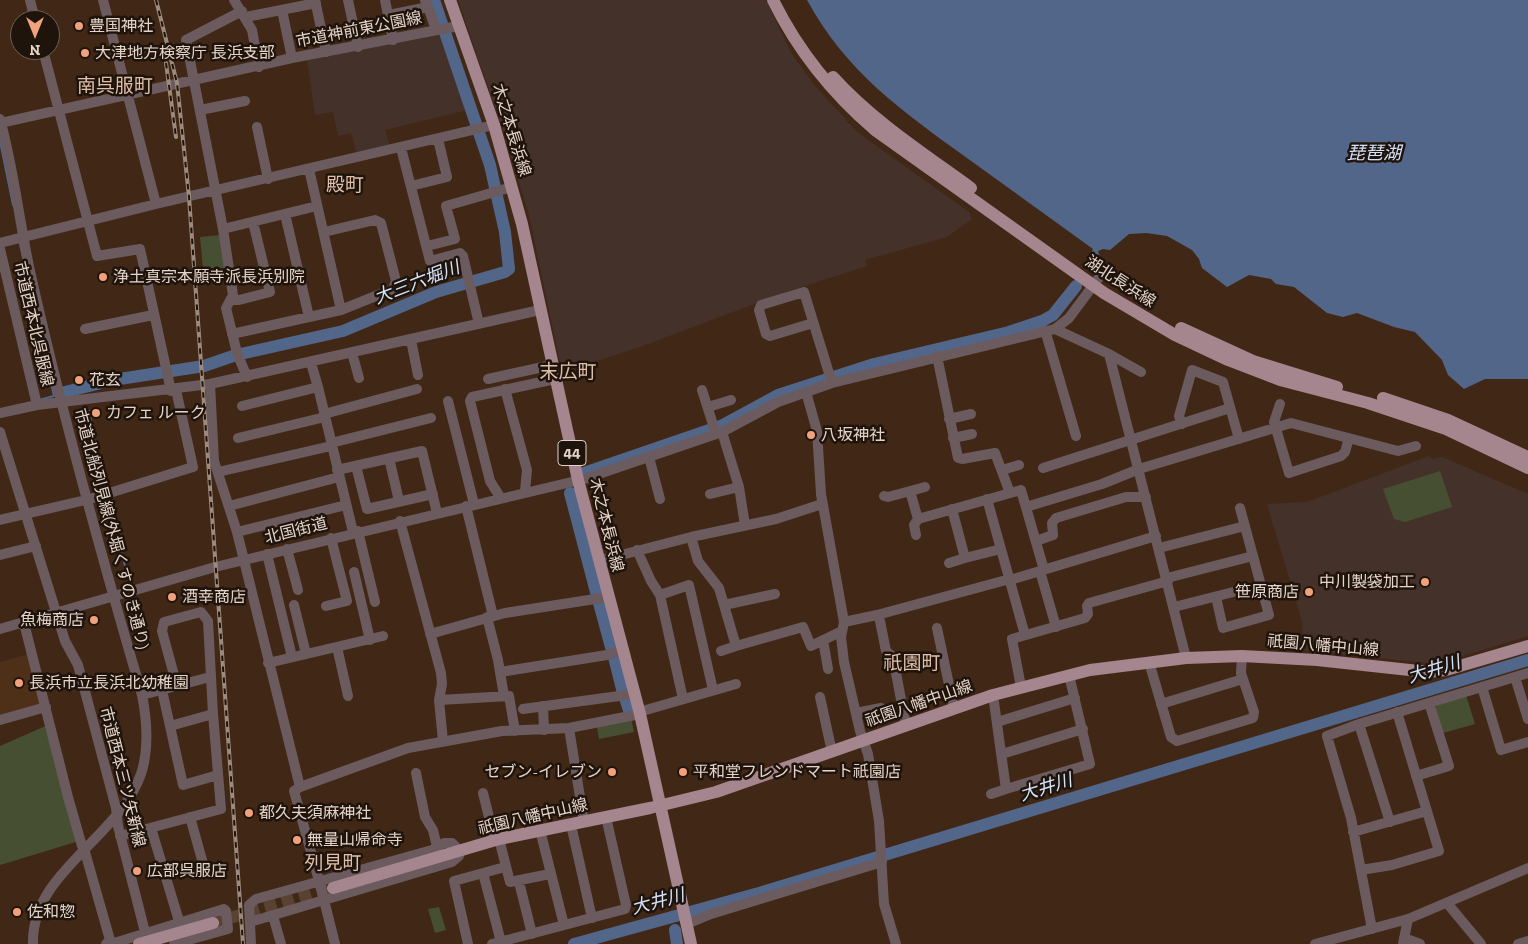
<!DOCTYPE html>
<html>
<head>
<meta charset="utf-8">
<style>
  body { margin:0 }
  #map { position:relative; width:1528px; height:944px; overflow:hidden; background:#412816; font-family:"Zilla Slab",serif }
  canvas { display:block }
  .north { position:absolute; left:10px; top:10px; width:50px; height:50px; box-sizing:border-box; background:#1f140c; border:1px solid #6e6057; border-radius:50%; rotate:180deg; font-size:14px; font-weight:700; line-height:20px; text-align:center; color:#e4d3c8 }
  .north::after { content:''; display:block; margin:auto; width:18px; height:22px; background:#f1a17c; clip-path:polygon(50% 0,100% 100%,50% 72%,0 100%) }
</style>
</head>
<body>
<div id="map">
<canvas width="1528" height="944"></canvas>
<div class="north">N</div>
</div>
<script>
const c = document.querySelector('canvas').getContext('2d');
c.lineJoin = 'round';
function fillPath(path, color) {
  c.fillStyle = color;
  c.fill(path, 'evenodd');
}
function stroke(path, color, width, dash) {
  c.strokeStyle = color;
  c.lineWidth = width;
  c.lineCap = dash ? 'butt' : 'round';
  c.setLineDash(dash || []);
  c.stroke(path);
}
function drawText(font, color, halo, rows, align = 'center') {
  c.font = font + ' "Zilla Slab","Noto Sans JP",serif';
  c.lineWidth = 5;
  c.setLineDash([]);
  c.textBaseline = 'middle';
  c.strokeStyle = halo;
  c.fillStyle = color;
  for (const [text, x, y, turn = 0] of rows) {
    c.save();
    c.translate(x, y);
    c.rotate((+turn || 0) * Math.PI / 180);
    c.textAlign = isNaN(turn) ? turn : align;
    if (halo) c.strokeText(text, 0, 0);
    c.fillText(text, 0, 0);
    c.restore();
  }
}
const industrial = new Path2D(`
  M458,0H766L791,53L816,87L857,132L969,212L972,219L947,237L865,260L867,266L786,292L640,347L562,372L529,215L505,136Z
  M441,35L467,110L385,130L390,147L357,154L351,133L338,136L333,112L315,115L307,59Z
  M1429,456L1432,459L1442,457L1528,494V636L1437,664L1303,650L1302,621L1267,504L1307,502Z`);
const built = new Path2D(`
  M29,654L43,704L0,716V662Z`);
const green = new Path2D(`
  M220,235L227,277L204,280L200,237Z
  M1440,471L1452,507L1405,522L1394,519L1383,489Z
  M1466,695L1475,724L1443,733L1435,708L1438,704Z
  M631,718L634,732L599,739L597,727Z
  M50,724L79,841L0,865V746Z
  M439,907L446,930L435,933L428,909Z`);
const water = new Path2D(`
  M807,0H1528V379H1485L1464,389L1448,375L1442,360L1415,332L1394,327L1357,313L1343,317L1327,313L1294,287L1276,284L1271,279L1249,275L1227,287L1202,268L1199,259L1192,250L1167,236L1146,233L1129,234L1110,250L1103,249L1098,251L1100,257L1093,263L1088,261L1093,249C1051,219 1009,188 967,158C902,111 846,72 807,0Z`);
const stream = new Path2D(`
  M0,141L13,205
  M20,244L54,396
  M39,400L54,396
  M89,411L104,492
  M107,498L130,585`);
const river = new Path2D(`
  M65,392L113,380L204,366L236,355L343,331L436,292L505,272L509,269L505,232L490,165L434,0
  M584,473L721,426L778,395L874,364L1009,332L1042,321L1053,315L1076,286
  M570,493L597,596
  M599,603L612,651
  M614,657L623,693
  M625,698L630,713
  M675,930L677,944
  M574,944L759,893L1528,660`);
const majorTunnel = new Path2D(`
  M213,923L333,888`);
const minor = new Path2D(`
  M30,0L35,20
  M103,0L156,204
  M234,0L252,30L259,67
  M315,0L326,52
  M348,0L358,47
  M385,0L393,40
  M428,7L434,24
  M282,10L292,58
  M242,11L186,40L223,229L233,295L226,308L237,353L247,377
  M389,15L428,7L425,0
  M246,17L316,3
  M43,50L97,256L140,249L171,391
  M200,110L245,101
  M0,119C14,169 19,221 30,271C62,414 101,555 142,695C147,720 149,746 142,771C121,838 31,871 33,944
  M0,123L292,58L453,27L460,28
  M257,127L268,179
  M401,148L430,261L460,253L463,256L479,324
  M309,169L341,310
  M411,186L447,177L438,139
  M285,214L309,317L341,310L393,289L396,281L381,223L375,220L324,232
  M223,229L317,206
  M0,243L156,204L494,125
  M427,246L455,239L446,206L512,187
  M0,249L37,405
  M231,300H239L270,292L253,222
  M813,323L770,336L766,334L759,310L761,305L804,292L832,383
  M85,329L153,315
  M1055,329L1109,354L1141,372
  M1045,330L1076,436
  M232,334L309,317
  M411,340L418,375
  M352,353L359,378
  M1109,354L1186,658
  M937,356L958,458L962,459L995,453L1010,493
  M488,379L552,365
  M210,384L214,461L237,532L346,505
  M318,387L353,532
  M505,389L527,470L525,491
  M702,390L716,434
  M806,392L817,431L821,494L844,622L841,637L844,662L860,731L868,754L879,821L884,904L896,944
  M448,401L474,504
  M1280,404L1274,422L1289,473L1341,456L1345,452L1349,438
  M242,406L318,387L311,363
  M708,407L731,400
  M0,413L37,405L210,384L540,310
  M324,414L417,389
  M949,419L971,414
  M1182,424L1179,416L1192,370L1223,382L1239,439
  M0,432L65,641L78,665L116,808L118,826L145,932
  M722,432L739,487L745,525
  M238,438L325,417
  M953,438L972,434
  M331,443L431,418
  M649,457L660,499
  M389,458L399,501
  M356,466L367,509L433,494
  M1043,468L1230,408
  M337,470L422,451L437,513
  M1002,470L1019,465
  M218,472L331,446
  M910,491L918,519L1021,490L1044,570
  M710,494L739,487
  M884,496L888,497L925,487
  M500,497L490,481L470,401L472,397L555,379
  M987,499L1025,635
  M229,506L339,477
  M466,506L493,616
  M1026,507L1102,484L1139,469L1291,423L1398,451L1416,446
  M952,509L965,558L1001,549
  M0,520L90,499L193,467L176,390
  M400,521L441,673L442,684L439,700L443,741
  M358,531L375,602
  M237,532L300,787L294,791L321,888
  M916,535L914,525L918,519
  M691,537L698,561L719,588L736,646L803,627L811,646L842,631
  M1036,541L1053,535L1052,523L1056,518L1126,497H1146
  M1159,548L1245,526
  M287,549L298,590
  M637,550L651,581L660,595
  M267,554L292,657
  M0,555L36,546
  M598,561L691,537L776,519L822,504
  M949,563L965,558
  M1040,571L1056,627
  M354,572L370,640
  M1167,578L1253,556
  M1010,580L1156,536
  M1216,597L1223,628L1269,615L1240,508
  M294,605L306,654
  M724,605L775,594
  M326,606L347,601L331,538
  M1174,607L1261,585
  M487,617L498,660L504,696
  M880,621L886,651L893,657L906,726
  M844,622L877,615L1010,579
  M24,623L68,797L82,846
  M937,628L954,708
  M0,629L215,567L584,479L722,432L778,402L832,383L1055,329L1069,318L1098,279
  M430,634L505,613L608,597
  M823,640L828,669
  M337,647L348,696
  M721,651L736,646
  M1149,662L1171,737L1177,741L1253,718L1254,712L1241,673L1242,656
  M268,663L383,636
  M500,672L607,655L622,650
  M1515,677L1528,719
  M177,686L162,631L164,622L201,612L208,621L213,714
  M1021,687L1012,639L1085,618L1088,614L1087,606L1089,603L1168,581
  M1482,687L1501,750L1528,742
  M162,690L183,785L218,775
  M142,695L210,677
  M993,695L1006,789L1090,764L1069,675
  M820,697L832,752
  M683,699L660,595L689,585L713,690
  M439,700L509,696L515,731
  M1161,704L1243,679
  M543,706L544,730
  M523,709L634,694
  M639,712L736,684
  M856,713L881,708
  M0,720L46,707
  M997,722L1075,698
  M1359,724L1390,822
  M569,728L584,822
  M1002,754L1083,729
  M416,773L425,817L433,830L437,847
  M1416,776L1449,766L1429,703
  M300,787L408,748L502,731L569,728L640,714
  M483,793L495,841
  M991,794L1006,789
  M190,817L204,867
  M571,825L592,918
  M151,828L179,921
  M540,830L564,925
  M1353,832L1427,811
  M120,836L221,809L213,714L170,726
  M499,839L510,882L550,874
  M85,852L110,940L106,944
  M1361,870L1392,865L1439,851L1397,712
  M483,873L501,942
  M519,882L532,934
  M323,896L335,944
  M1447,903L1481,944
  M273,916L281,944
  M250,922L452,862L459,856L460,851L452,843H444L432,850L256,899L249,905L251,944
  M687,924L711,914L882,862
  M1372,929L1351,818L1327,736L1359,724L1528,673
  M1404,938L1420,944
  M111,944L224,909L226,911L228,929L174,944
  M468,944L454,881L505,867
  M492,944L625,909L626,905L606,817
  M1315,944L1408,919L1528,868
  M1403,944L1408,919
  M1518,944L1528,941`);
const major = new Path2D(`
  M450,0L494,125L522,224L578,480L640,714L691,944
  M773,0C798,51 832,93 875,130L1104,293L1175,335L1228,360L1280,380L1368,403L1446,429L1528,468
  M833,77C873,121 923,153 971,188
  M1181,328L1253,361L1337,387
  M1383,398L1448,420L1528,457
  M333,888L499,839L650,808L716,792L993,695L1090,670L1186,658L1242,656L1317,660L1428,672L1446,670L1528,646
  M139,944L213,923`);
const rail = new Path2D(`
  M156,0L177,83L189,197L243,944
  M166,63L176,137`);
const minorBridge = new Path2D(`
  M321,888L323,896`);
const markers = [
  [79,26,5,"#f1a17c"],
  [85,53,5,"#f1a17c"],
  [103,277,5,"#f1a17c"],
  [79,380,5,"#f1a17c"],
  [96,413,5,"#f1a17c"],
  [811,435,5,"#f1a17c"],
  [1425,582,5,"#f1a17c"],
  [1309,592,5,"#f1a17c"],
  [172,597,5,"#f1a17c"],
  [94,620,5,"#f1a17c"],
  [19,683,5,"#f1a17c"],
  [612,772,5,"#f1a17c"],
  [683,772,5,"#f1a17c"],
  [249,813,5,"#f1a17c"],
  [297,840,5,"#f1a17c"],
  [137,871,5,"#f1a17c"],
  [17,912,5,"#f1a17c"]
];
const shields = [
  [572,453,28]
];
const shieldNames = [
  ["44",572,453]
];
const poiNames = [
  ["豊国神社",89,26],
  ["大津地方検察庁 長浜支部",95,53],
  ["浄土真宗本願寺派長浜別院",113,277],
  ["花玄",89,380],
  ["カフェ ルーク",106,413],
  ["八坂神社",821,435],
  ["中川製袋加工",1415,582,"right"],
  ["笹原商店",1299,592,"right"],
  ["酒幸商店",182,597],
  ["魚梅商店",84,620,"right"],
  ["長浜市立長浜北幼稚園",29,683],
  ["セブン-イレブン",602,772,"right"],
  ["平和堂フレンドマート祇園店",693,772],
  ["都久夫須麻神社",259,813],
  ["無量山帰命寺",307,840],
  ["広部呉服店",147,871],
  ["佐和惣",27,912]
];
const streetNames = [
  ["市道神前東公園線",359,30,-11],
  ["木之本長浜線",511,130,73],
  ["湖北長浜線",1120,282,33],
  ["市道西本北呉服線",33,324,77],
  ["木之本長浜線",606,525,76],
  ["市道北船列見線(外堀くすのき通り)",111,529,75],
  ["北国街道",296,531,-14],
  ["祇園八幡中山線",1323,646,5],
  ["祇園八幡中山線",919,704,-19],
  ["市道西本三ツ矢新線",122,777,76],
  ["祇園八幡中山線",533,817,-13]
];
const waterNames = [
  ["琵琶湖",1374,154],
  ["大三六堀川",417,283,-21],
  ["大井川",1434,670,-17],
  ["大井川",1046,788,-17],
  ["大井川",658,902,-15]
];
const quarterNames = [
  ["南呉服町",115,87],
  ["殿町",345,186],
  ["末広町",568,373],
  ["祇園町",912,664],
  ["列見町",333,864]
];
fillPath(industrial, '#44322a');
fillPath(built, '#4e2f18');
fillPath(green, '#464f32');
fillPath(water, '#526689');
stroke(stream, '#526689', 2);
stroke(river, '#526689', 12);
stroke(majorTunnel, '#594231', 12, [12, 6]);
stroke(minor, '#6b5b5f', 10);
stroke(major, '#a6868e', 12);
stroke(rail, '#9e8a7c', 4);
stroke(rail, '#1f140c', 2, [5.5]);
stroke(minorBridge, '#6b5b5f', 10);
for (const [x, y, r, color] of markers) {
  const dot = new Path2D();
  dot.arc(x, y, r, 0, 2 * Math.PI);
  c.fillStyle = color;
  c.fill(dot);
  stroke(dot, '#1f140c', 2);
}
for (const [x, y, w] of shields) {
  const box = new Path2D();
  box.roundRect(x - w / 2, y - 12.5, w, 25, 4);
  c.fillStyle = '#1f140c';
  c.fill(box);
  stroke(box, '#e4d3c8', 1);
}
drawText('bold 15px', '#e4d3c8', null, shieldNames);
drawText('16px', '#e4d3c8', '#1f140c', poiNames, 'left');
drawText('16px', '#e4d3c8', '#1f140c', streetNames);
drawText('italic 18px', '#d4e2fa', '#1f140c', waterNames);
drawText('19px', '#e0bfaa', '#1f140c', quarterNames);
</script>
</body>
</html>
